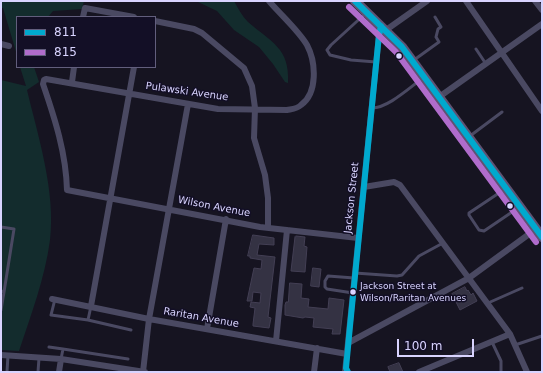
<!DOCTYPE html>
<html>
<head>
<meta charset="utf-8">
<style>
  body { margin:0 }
  #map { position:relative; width:543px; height:373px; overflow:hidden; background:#161421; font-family:"DejaVu Sans",sans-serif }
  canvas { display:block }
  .frame { position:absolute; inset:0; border:2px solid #d9d4ff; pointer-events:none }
  .legend { position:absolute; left:16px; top:16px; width:140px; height:52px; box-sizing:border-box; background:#130f26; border:1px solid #625e7d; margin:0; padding:5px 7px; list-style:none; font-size:12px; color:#d9d4ff }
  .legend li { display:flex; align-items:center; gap:8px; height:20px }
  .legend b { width:20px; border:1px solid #625e7d }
  .scale { position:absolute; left:397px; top:339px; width:77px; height:18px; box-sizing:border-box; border:2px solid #d9d4ff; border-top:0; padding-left:5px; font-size:12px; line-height:14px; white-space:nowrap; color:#d9d4ff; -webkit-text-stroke:3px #130f26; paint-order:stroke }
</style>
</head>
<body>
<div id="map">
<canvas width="543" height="373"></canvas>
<div class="frame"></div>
<ul class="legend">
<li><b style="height:5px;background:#00a9ce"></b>811</li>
<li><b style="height:5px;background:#b06ccc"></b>815</li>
</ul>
<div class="scale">100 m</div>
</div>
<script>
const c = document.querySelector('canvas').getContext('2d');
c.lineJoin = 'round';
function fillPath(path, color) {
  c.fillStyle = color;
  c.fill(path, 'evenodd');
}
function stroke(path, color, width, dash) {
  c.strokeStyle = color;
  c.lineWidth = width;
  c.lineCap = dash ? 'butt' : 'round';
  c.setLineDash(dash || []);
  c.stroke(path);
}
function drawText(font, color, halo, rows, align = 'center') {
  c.font = font + ' "DejaVu Sans",sans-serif';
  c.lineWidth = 3;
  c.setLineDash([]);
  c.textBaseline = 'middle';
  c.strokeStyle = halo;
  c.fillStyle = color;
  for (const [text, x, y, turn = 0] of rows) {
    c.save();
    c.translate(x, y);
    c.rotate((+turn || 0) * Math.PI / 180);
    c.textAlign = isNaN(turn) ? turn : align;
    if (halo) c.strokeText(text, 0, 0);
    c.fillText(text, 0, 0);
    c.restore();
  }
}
const green = new Path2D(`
  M1,1H84L82,9L53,11L48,17H17V55L3,8H1Z
  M189,1H234C238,8 242,16 248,22C271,42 290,48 288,83L285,82L273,64L259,47L234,30L217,11L198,2Z
  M20,67H34L39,82L27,90C38,136 56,192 50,240C45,278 31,315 19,351L1,350V80L26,86Z`);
const building = new Path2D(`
  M253,235L274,238V245L259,244L257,255L275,257L268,317L271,318L269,328L253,326V324L255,308L250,307L251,302L260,303L261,293L253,292L252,301H247L254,268L261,269L262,260L250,258V256H248Z
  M296,236L305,237L304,246L307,247L305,272L291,271L295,237Z
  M313,268L321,269L319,287L311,286Z
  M290,283L302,284L301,298L309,299L308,307L328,309L329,298L344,300L340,334H332L333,329L313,327L314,318L305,317L303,318L285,315V305L286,302H288Z
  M465,287L467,291L468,290L471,295L473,293L477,301L460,310L452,294Z
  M399,363L403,372H390L388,367Z`);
const service = new Path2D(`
  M366,13L331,45L327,50L330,55L351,60L376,62
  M476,49L486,64
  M414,60L439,42L436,37L438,29L441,27L435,17
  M372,108C388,108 409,88 423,78
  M470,136L502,112
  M505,189L469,213V215L479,230L484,231L518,208
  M1,227L14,229L4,292
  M355,273L397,276L402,275L419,256L443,243
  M1,291L4,292L1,310
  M353,293L327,289L325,287V281L328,276L354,278
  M55,299L51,315L88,320
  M488,303L522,288
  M91,306L88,320L131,330
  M492,342L501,361V372
  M515,345L542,336
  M49,347L63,349
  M61,359L63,349L128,359
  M7,372L8,355
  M38,372L39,358`);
const minor = new Path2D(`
  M269,1C280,14 299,31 307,45C316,62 318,93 301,105C297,109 292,109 287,110L218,109L46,79L44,80L43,84C55,119 66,153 67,190L260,227L358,238
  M466,1L542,111
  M535,1L542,10
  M83,17L85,8L134,17
  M155,21L194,29L202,33L244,68L252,86L255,108L254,138L265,175L268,198V227
  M386,30L427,1
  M1,44L9,46
  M72,82L74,67
  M439,97L542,24
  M364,187L394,182L400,185L510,334L527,372
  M52,299L149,319L347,354
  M91,306L134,67
  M207,329L226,219
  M276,341L287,230
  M348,343L469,278L536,229
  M1,355L61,359L145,372
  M59,372L61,359
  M143,372L149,319L188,104
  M314,372L317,348
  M345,372L379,35L381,26
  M419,372L510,334`);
const primary = new Path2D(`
  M355,1L402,47L542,237`);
const bus1 = new Path2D(`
  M355,1L402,47L542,237
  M348,372L346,368L350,326L379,35L381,26`);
const bus2 = new Path2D(`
  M349,7L396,52L536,242`);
const markers = [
  [399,56,3.5,"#d9d4ff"],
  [510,206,3.5,"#d9d4ff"],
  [353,292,3.5,"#d9d4ff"]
];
const busNames = [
  ["Jackson Street at",360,287],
  ["Wilson/Raritan Avenues",360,299]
];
const streetNames = [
  ["Pulawski Avenue",187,92,8],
  ["Jackson Street",352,198,-84],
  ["Wilson Avenue",214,207,11],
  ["Raritan Avenue",201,318,10]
];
fillPath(green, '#132c2d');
fillPath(building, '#343243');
stroke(building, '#433f54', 1);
stroke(service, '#4a4962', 3);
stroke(minor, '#4a4962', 6);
stroke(primary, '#5e5373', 10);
stroke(bus1, '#00a9ce', 6);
stroke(bus2, '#b06ccc', 6);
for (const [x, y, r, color] of markers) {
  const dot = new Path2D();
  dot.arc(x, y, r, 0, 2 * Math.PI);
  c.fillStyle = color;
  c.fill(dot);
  stroke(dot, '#130f26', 1.5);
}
drawText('9px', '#d9d4ff', '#130f26', busNames, 'left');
drawText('10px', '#d9d4ff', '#130f26', streetNames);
</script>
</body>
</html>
